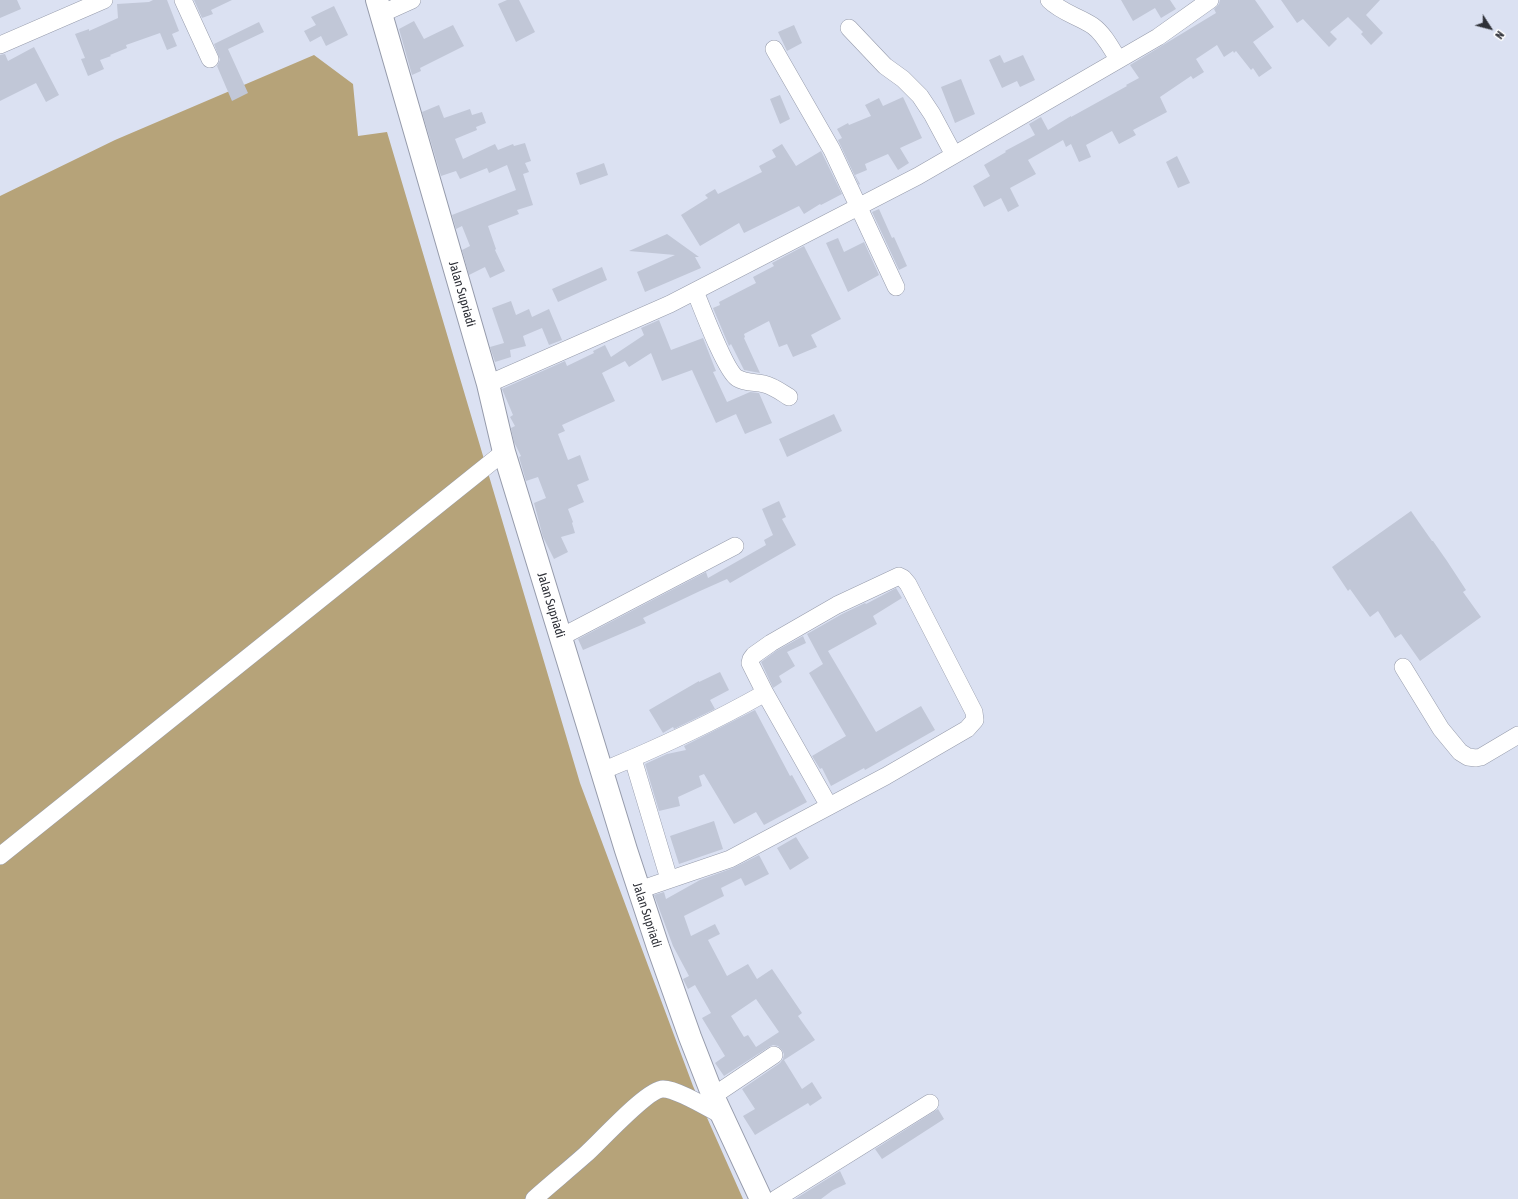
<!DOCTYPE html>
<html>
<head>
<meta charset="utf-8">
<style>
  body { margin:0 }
  #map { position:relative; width:1518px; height:1199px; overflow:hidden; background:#dbe1f2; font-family:"Asap Condensed",sans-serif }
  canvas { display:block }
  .north { position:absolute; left:1470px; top:8px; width:40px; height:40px; -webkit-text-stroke:3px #fff; paint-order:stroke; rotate:126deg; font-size:11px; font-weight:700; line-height:16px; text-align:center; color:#2f3138 }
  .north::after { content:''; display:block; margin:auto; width:14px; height:18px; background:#2f3138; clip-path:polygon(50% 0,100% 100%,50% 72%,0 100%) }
</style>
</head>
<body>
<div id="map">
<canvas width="1518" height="1199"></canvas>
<div class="north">N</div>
</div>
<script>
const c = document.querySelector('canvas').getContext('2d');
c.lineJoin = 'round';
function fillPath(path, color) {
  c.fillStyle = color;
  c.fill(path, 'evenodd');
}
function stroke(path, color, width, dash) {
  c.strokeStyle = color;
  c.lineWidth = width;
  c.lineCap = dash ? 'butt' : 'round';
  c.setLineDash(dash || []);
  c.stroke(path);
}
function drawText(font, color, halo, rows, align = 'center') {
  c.font = font + ' "Asap Condensed",sans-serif';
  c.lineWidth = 3.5;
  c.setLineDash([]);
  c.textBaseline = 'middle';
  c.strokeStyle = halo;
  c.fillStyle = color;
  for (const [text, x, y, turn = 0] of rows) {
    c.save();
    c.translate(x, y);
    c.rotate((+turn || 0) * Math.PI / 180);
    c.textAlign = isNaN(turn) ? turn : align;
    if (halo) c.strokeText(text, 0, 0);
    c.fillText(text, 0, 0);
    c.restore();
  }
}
const forest = new Path2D(`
  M314,55L353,84L358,136L387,132L580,783L693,1086L743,1199H0V196L115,140Z`);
const building = new Path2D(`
  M0,0H17L21,9L0,18Z
  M153,0H167L179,31L172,34L177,46L167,50L160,33L126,45L127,48L110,55L111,56L100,60L104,69L88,76L81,59L85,58L75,34L89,29V31L118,18L117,4L149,2Z
  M194,0H232L211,10L213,14L202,18Z
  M507,0H519L535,32L516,42L498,4Z
  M1121,0H1170L1176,9L1161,18L1155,8L1133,21Z
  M1220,0H1255L1274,27L1253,42L1272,68L1259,77L1253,68L1251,70L1236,51L1234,53L1233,51L1224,57L1217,45L1196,59L1204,72L1193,79L1191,76L1160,97L1167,112L1133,130L1136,135L1119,144L1112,131L1086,145L1091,157L1079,162L1071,144L1066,147L1063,140L1028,160L1036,174L1010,188L1019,206L1008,212L1001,198L984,207L973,186L990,176L984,165L1006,152L1005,151L1035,135L1029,124L1041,117L1048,130L1071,116V117L1127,86L1126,85L1139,78L1130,65L1216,13L1214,9L1219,4Z
  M1281,0H1380L1366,15L1383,33L1371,45L1361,34L1363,32L1348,17L1330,32L1337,39L1329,47L1303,19L1297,23Z
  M334,6L348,35L326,46L321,36L310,42L304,31L316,25L311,17Z
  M414,21L424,39L453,25L464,46L420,68L421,71L412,75L399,29Z
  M259,22L264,32L228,49L248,93L232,101L217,66L220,60L214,44Z
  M794,25L802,43L787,51L778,32Z
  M34,47L59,95L46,102L36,83L0,101V55L5,54L8,61Z
  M1000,55L1004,63L1023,55L1035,80L1020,87L1017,81L1002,88L989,60Z
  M961,79L975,114L955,123L941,87Z
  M780,95L790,119L780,124L770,99Z
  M903,97L922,138L900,148L909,163L898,170L888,154L865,164L867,170L855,175L860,184L859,185L838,140L842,138L837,129L848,123L849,125L871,116L865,105L879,98L883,106Z
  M439,105L444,118L470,109L472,115L482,112L486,123L476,127L477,130L455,139L463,159L495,144L498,150L513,144L514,146L525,143L531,161L525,163L529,172L523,174L533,205L517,210L519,214L488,226L496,249L495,250L505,271L490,278L485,267L469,275L462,250L470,246L462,226L456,229L452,215L516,190L507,165L489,173L487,168L460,179L456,171L441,176L422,112Z
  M782,144L796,166L821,151L842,194L821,205L820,204L804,214L799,206L744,233L739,223L700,246L681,215L708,198L705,195L715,189L718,194L762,172L759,166L776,157L772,150Z
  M1177,156L1190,183L1178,188L1166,162Z
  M604,163L608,175L580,185L576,173Z
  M879,209L892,238L894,237L907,266L899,270L872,212Z
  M667,234L699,257H695L701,268L645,292L637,272L675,255L629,251Z
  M838,238L844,252L864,242L879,275L848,292L826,243Z
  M804,246L841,319L811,335L817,347L793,357L787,344L779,347L769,321L744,334L745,337L744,338L760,373L744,370L731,344L729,346L713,308L720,305L719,302L756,283L753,277L774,266L772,263Z
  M602,267L607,280L558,302L552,289Z
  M511,301L516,315L529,309L532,317L549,309L562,340L549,345L542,328L523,336L526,346L510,350L511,357L495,362L490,347L504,343L492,308Z
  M659,320L671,350L703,338L716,371L713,372L727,402L750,392L759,393L772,423L745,434L736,414L716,423L692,370L662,381L651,353L629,367L625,361L602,373L615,401L562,425L565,431L558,434L568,460L580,455L589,480L577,485L584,502L568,509L573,522L572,523L575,533L561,537L568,552L554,559L543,537L534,503L546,498L538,477L526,481L519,457L521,456L514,442L511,428L515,426L510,417L513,415L502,389L565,361L567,366L594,353L593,351L605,345L611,357L644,335L641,328Z
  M834,414L842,431L787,457L779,439Z
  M779,501L786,517L782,519L796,545L730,583L727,579L700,591L643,618L646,623L583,650L578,639L706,572L708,578L766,545L764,540L773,535L762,509Z
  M1411,511L1432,541H1433L1447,561L1466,590L1463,592L1481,617L1420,661L1401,634L1395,638L1378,611L1370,617L1350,589L1348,591L1332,567Z
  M896,588L902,598L873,616L877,624L828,651L876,732L921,706L935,730L865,770L864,768L831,786L822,768L820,769L812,756L846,736L809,673L823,664L807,634L842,614L865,603L866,604Z
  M803,636L806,643L787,652L795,666L779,676L782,682L773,688L761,662L776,651Z
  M720,672L729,690L710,700L715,709L674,729L673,727L663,733L649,710L699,681V682Z
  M755,710L790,776L792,775L807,802L764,825L756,812L734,824L704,774L699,776L702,786L678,797L680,806L659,811L645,764L667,754L686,750L684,746Z
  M714,821L723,849L679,864L670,836Z
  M796,837L809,858L790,870L777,848Z
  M759,855L769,874L745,886L741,878L721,888L724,896L684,916L691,936L715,924L720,934L708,940L727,976L748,964L757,979L772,969L802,1013L798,1016L815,1040L784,1060L802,1089L812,1082L822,1098L810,1106L808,1103L755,1135L743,1116L755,1109L742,1089L780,1063L783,1059L784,1054L782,1050L778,1046L773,1045L769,1047L724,1076L715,1063L725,1056L702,1018L711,1013L695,985L688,989L683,979L689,976L673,946L654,895L664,892L666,899L700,880L733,868ZM756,999L779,1032L756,1047L748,1035L744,1037L731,1016Z
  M938,1109L944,1119L882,1159L875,1149Z
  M840,1171L846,1184L833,1190L821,1199H795Z`);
const minor = new Path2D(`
  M183,0L210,59
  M1049,0C1062,13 1078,16 1093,26C1104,34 1111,48 1118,59
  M381,14L412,0
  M849,28L885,66L903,79L920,96L932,114L954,155
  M0,45L104,0
  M774,49L832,150L896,287
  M695,291C702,308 725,370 737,378C745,383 756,382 764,384C773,386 781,392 789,397
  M488,384L670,304L918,176L1158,37L1210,0
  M561,637L735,546
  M1403,667L1441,729L1460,752L1468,757L1476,758L1481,757L1518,735
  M633,759L669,879
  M602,771C658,748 712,723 765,693L829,806
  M0,856L504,452
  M639,890L730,859L886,776L967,729L975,720L974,712L908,584L903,578L899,576L837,605L771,643L754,655L751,659L750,663L765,693
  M713,1096L774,1055
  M534,1199C551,1184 568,1170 585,1155C599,1143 647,1089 663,1089C677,1089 708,1108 721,1115
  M776,1199L930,1103`);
const major = new Path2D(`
  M377,0L488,384L504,452L626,850L658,947L690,1037L713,1096L761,1199`);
const streetNames = [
  ["Jalan Supriadi",462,294,74],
  ["Jalan Supriadi",551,605,73],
  ["Jalan Supriadi",647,915,72]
];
fillPath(forest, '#b6a379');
fillPath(building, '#c1c7d7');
stroke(minor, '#969bab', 18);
stroke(major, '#969bab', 24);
stroke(minor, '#fff', 17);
stroke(major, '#fff', 22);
drawText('13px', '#2f3138', '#fff', streetNames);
</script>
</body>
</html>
